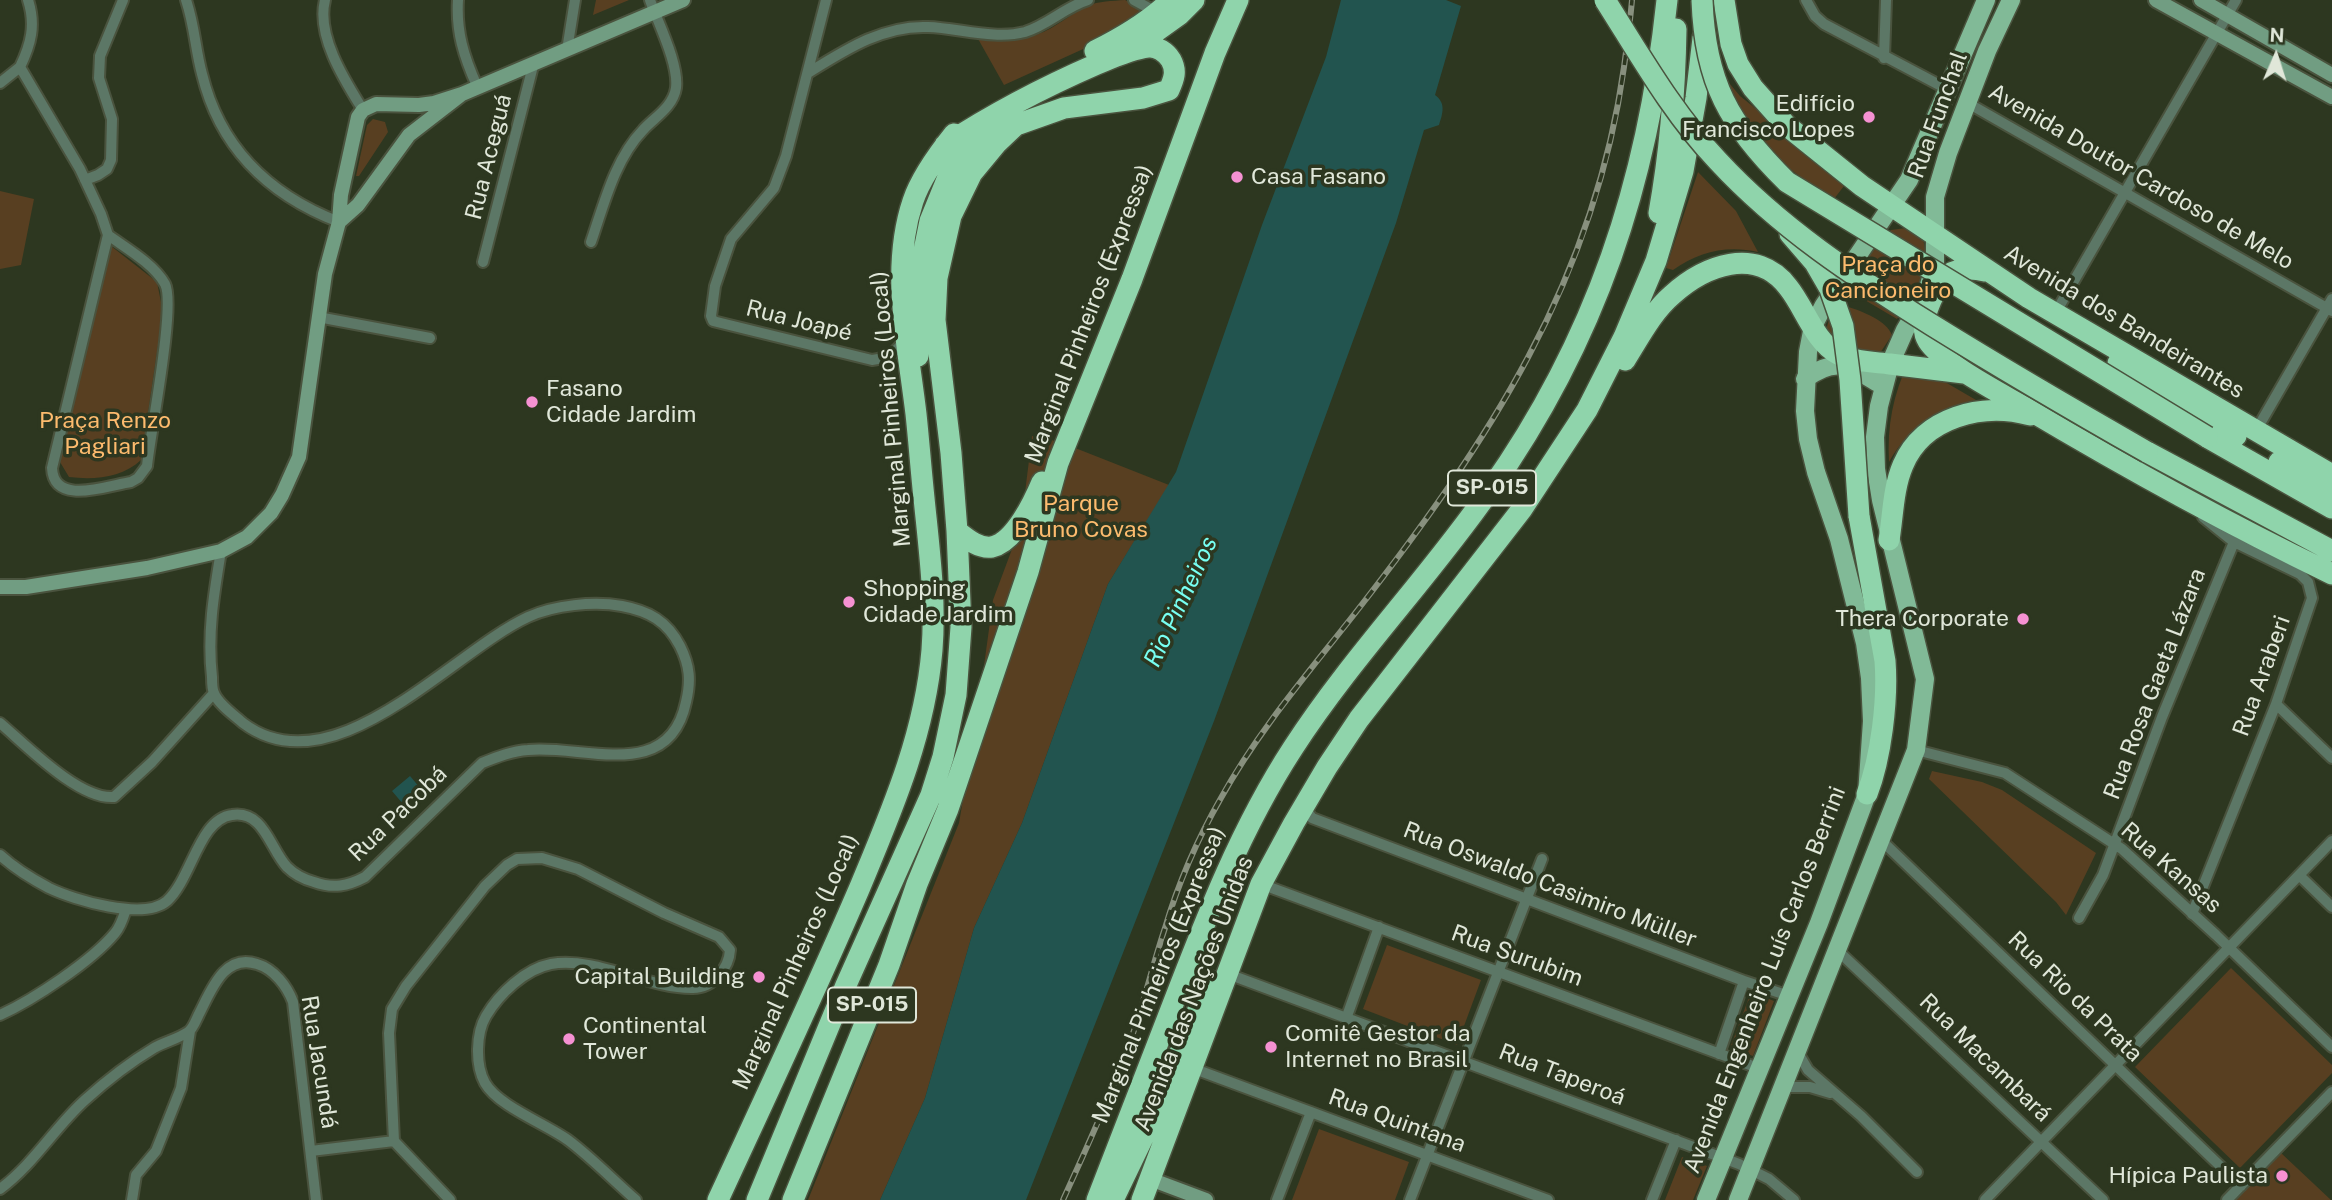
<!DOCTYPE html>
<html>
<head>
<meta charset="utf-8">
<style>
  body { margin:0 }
  #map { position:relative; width:2332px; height:1200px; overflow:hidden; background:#2d3720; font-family:"Public Sans",sans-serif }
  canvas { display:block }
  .north { position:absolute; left:2241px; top:21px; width:70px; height:70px; -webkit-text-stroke:5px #2d3720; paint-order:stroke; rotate:3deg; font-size:19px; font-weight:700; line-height:28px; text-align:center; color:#e0e7d9 }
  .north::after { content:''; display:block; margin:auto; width:24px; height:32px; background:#e0e7d9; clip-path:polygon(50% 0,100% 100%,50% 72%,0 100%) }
</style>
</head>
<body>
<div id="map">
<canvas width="2332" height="1200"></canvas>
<div class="north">N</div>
</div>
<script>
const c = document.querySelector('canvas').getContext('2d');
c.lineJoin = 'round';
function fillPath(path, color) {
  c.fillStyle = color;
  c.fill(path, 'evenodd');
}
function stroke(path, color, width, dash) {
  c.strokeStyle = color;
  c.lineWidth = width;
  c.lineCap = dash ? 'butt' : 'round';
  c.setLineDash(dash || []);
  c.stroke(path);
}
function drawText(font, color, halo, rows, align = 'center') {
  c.font = font + ' "Public Sans",sans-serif';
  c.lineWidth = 7;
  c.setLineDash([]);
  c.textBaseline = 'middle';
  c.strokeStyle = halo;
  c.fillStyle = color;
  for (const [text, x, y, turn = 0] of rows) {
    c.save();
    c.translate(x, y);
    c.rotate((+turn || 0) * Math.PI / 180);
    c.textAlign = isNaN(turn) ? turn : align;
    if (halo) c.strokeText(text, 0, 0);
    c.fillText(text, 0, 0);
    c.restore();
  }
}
const green = new Path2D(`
  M596,0H629L593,15Z
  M1125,0L1146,11L1092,45L1004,85L977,37C997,37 1019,40 1038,34C1056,28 1070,14 1087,6C1099,1 1112,1 1125,0Z
  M1720,72L1740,96L1847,182L1834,199C1802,179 1770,157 1747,126C1736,110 1729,89 1720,72Z
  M373,119L385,122L388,132L359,176H356L367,125Z
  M1698,172L1736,211L1758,252C1726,245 1699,252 1673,270L1666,268Z
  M0,191L34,199L21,265L0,269Z
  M1906,228L1923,239C1932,274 1915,290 1897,319L1846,289L1876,244L1891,230Z
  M111,246L157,282L163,312L141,460C122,478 94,480 69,477L60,462L64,441Z
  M1848,307C1862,311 1887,321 1892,335L1880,353L1870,357L1825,335C1829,319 1830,309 1848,307Z
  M1909,361L1976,400C1937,408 1909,427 1889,462C1887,426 1893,394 1909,361Z
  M1032,436L1060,442L1169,485L1108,584L1022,823L974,928L925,1098L880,1200H808L959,823L976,724L993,600L1021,525Z
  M1932,771L1982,782L2002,790L2096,853L2066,915L2056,902L1929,779Z
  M1387,945L1481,980L1457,1045L1363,1009Z
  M2231,968L2332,1065V1073L2240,1168L2135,1067Z
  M1751,992L1774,1001L1753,1056L1730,1048Z
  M1319,1129L1409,1162L1395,1200H1292Z
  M2281,1153L2331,1200H2235Z
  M1682,1157L1707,1166L1693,1200H1665Z`);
const water = new Path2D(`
  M1341,0H1446L1461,6L1435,95C1446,103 1443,113 1439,125L1424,130L1396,223L1214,721L1026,1200H880L925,1098L974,928L1022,823L1108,584L1176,472L1262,225L1326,57Z
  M410,776L421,789L403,804L392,791Z`);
const street = new Path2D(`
  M28,0C36,25 31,44 20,67L80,169L101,214L108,235L52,468C54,506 106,486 131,482L138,478L147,466C150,435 176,305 165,284C154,264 126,248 108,235
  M186,0C195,27 195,48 202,74C220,148 269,195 339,222
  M325,0C316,36 345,81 363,110
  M458,0C456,32 464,57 477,86
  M826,0L786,156L774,188L731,239L715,286L711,316L713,321L717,322L872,360C887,358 895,353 904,341
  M1134,0L1158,13
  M1806,0L1815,16L1824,24L1947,89
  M567,50L575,0
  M1884,58L1886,0
  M808,73C845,50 883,25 928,27C959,28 994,40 1025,32C1048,25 1065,7 1088,0
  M0,83L20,67
  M1966,102L2332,311
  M85,180L98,175L107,169L111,160L112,119L99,78L100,56L123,0
  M591,242C604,204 615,159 643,130C655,117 673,107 676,88C679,64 658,23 650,0
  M483,262L534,62
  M2056,312L2236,0
  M318,317L430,338
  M2258,433L2261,422L2332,299
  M2276,704L2332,758
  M0,723C26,745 79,800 114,797L152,762L214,693
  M1916,750L2005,773L2122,849L2216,935L2332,1047
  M1306,803L1307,811L1312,818L1744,981L1789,996
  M1880,839L2241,1186
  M0,855C14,868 32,879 49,888C74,900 144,921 167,901C192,878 199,819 232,815C264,810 270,849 287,867C295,875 303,879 314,882C333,889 348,886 365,877L482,763C497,757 512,751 528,750C583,744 669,784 686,702C691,681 690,666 680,646C667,621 649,611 622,606C594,601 554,605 528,617C452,652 333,791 243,723C234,715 218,704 214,693C212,689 212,681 212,677C207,634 214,593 221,551
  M2299,875L2332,907
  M1261,884L1758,1068
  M2192,914L2276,704L2312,598L2308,582L2300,574L2234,542L2203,517
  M2079,918L2103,875L2162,717L2234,542
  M1836,949L2103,1200
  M1228,974L1739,1164L1769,1179L1794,1200
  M0,1015C33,1000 92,961 115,933C121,926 123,918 126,909
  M1347,1016L1379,927
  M1797,1051L1808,1070L1861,1116L1917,1172
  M1719,1054L1744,981
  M1192,1068L1548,1200
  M1781,1087H1810L1830,1093
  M311,1151L394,1141
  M0,1189C33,1165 55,1127 85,1100C106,1081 129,1063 154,1048C164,1042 178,1039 188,1032C193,1029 196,1020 199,1014C211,991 224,953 257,964C274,969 287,986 293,1002L316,1200
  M132,1200L136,1175L156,1151L181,1088L190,1031
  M450,1200L394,1141L389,1033L392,1009L406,986L485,886L507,865L517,859L542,858L578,869L664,913L719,937L730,950C729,968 713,988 693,988C649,989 596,956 551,964C525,969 499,994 486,1016C476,1033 475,1065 485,1083C498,1106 546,1124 568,1140C592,1158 614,1181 636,1200
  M1277,1200L1311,1112
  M1410,1200L1542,859
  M1652,1200L1676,1140
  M1985,1200L2332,841
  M2227,1200L2332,1092`);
const secondary = new Path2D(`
  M2156,0L2332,97
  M2201,0L2332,75
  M339,222L358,205L409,135L462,94L683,0
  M0,587H26L147,568L221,551L247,537L271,513L282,495L299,457L325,274L339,222L341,195L358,117L363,110L376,104L419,105L434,103L462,94
  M1150,1179L1206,1200`);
const primary = new Path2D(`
  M1805,379C1839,354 1852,368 1883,386
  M1706,1200L1819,923L1867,794L1872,721L1870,678L1865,643L1839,539L1816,472L1808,439L1805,411L1808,352L1813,326L1824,305L1909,180L1986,0
  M1738,1200L1916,750L1925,679L1881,500L1876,469L1875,437L1879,406L1890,364L1905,330L1927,292L1935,264V197L1948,153L1987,51L2011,0`);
const highway = new Path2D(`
  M1724,0L1731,44L1738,64L1753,88L1786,125L1862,186L2029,298L2332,475
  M1133,48L1179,15L1194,0
  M1095,51C1123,37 1149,22 1171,0
  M1659,213C1670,152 1675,91 1676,29
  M1790,234L1815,263L1830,289
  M1985,271C1973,268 1955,267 1945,278C1933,292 1917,324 1928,341C1942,363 2000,393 2024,407C2125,467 2226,523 2332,574
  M918,356L919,275L930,221L948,177L962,155L1000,126
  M1625,360C1639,338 1652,312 1672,295C1704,266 1756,245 1788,287C1805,308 1814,341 1838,354C1853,362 1874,362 1890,364C1915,367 1940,370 1964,373
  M2118,363L2236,436
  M2207,437L2332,508
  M2147,452L2332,551
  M2279,462L2332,493
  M1859,516L1885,661C1888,700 1881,758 1867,794
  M957,531C967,539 979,549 992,547C1015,542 1034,501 1042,482
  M1889,540C1893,516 1893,488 1903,465C1923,417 1983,402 2030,415
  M718,1200C766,1096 815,992 860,887C892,810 925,734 932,650C936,600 929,548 924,498C921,470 919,442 916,414C908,345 890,269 913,201C921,177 938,154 954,134
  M757,1200L846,985L931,795L943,757L956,695L961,627L957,531L951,453L935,320L937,278L951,216L972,173L996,144L1016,125L1064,108L1143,98L1169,90C1174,79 1177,71 1171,60C1166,52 1157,46 1148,47C1131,49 1114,57 1097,64C1044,87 994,113 945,145
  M793,1200L889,965L917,884L948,809L1028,572L1058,463L1132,279L1215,53L1238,0
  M1097,1200C1122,1135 1147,1070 1173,1004C1207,916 1241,828 1293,748C1352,657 1428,579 1490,490C1596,340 1648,182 1667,0
  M1113,1200L1153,1117L1210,981
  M1142,1200L1261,884L1294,823L1327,767L1359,719L1522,509L1587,410L1624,337L1656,261L1683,171L1696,98L1703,38`);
const rail = new Path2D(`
  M1063,1200C1086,1149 1110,1098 1129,1045C1143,1006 1152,967 1165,928C1178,884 1198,838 1221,798C1258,731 1309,672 1356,612C1487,444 1594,283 1624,67C1627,45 1630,23 1632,0`);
const highwayBridge = new Path2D(`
  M1605,0C1640,55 1673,114 1718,161C1780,228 1855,277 1932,325C2003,369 2075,411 2147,452
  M1702,0C1705,82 1729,125 1787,182L2207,437
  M1830,289L1843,326L1850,380L1859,516`);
const markers = [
  [1869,117,7,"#f591d2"],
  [1237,177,7,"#f591d2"],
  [532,402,7,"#f591d2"],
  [849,602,7,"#f591d2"],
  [2023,619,7,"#f591d2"],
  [759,977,7,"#f591d2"],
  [569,1039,7,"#f591d2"],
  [1271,1047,7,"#f591d2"],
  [2282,1176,7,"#f591d2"]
];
const shields = [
  [1492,488,88],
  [872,1005,88]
];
const shieldNames = [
  ["SP-015",1492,488],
  ["SP-015",872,1005]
];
const poiNames = [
  ["Edifício",1855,104,"right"],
  ["Francisco Lopes",1855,130,"right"],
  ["Casa Fasano",1251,177],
  ["Fasano",546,389],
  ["Cidade Jardim",546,415],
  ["Shopping",863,589],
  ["Cidade Jardim",863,615],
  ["Thera Corporate",2009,619,"right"],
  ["Capital Building",745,977,"right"],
  ["Continental",583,1026],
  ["Tower",583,1052],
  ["Comitê Gestor da",1285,1034],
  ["Internet no Brasil",1285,1060],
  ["Hípica Paulista",2268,1176,"right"]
];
const streetNames = [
  ["Rua Funchal",1938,115,-70],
  ["Rua Aceguá",489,157,-76],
  ["Avenida Doutor Cardoso de Melo",2141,177,30],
  ["Marginal Pinheiros (Expressa)",1089,314,-69],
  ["Rua Joapé",799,321,14],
  ["Avenida dos Bandeirantes",2124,322,31],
  ["Marginal Pinheiros (Local)",891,409,-95],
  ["Rua Araberi",2262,676,-70],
  ["Rua Rosa Gaeta Lázara",2155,684,-69],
  ["Rua Pacobá",398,814,-44],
  ["Rua Kansas",2171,868,41],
  ["Rua Oswaldo Casimiro Müller",1550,885,21],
  ["Rua Surubim",1517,956,20],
  ["Marginal Pinheiros (Local)",796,962,-66],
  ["Marginal Pinheiros (Expressa)",1159,975,-68],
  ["Avenida Engenheiro Luís Carlos Berrini",1765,980,-69],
  ["Avenida das Nações Unidas",1194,994,-69],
  ["Rua Rio da Prata",2075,997,44],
  ["Rua Macambará",1985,1058,44],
  ["Rua Jacundá",319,1062,81],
  ["Rua Taperoá",1562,1075,21],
  ["Rua Quintana",1397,1121,20]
];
const parkNames = [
  ["Praça do",1888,265],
  ["Cancioneiro",1888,291],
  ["Praça Renzo",105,421],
  ["Pagliari",105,447],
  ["Parque",1081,504],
  ["Bruno Covas",1081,530]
];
const waterNames = [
  ["Rio Pinheiros",1181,602,-65]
];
fillPath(green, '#583f21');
fillPath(water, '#22544f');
stroke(street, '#4a533e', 14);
stroke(secondary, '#4a533e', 18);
stroke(primary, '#4a533e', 21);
stroke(highway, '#4a533e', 24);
stroke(street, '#5c7766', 10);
stroke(secondary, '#719d82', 14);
stroke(primary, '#81ba97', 18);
stroke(highway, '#8fd4ab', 21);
stroke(rail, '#88907e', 6);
stroke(rail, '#2d3720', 3.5, [10]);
stroke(highwayBridge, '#4a533e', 24, []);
stroke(highwayBridge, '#8fd4ab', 21);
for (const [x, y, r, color] of markers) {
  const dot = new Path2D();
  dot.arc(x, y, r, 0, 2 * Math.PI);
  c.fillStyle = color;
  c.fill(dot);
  stroke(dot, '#2d3720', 2.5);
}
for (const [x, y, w] of shields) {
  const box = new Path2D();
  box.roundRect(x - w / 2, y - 17.5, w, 35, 5);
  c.fillStyle = '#2d3720';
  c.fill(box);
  stroke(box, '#e0e7d9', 2);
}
drawText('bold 21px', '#e0e7d9', null, shieldNames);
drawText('23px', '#e0e7d9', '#2d3720', poiNames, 'left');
drawText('23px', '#e0e7d9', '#2d3720', streetNames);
drawText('23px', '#fdbb6e', '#2d3720', parkNames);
drawText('italic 24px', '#77fff2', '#2d3720', waterNames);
</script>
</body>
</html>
